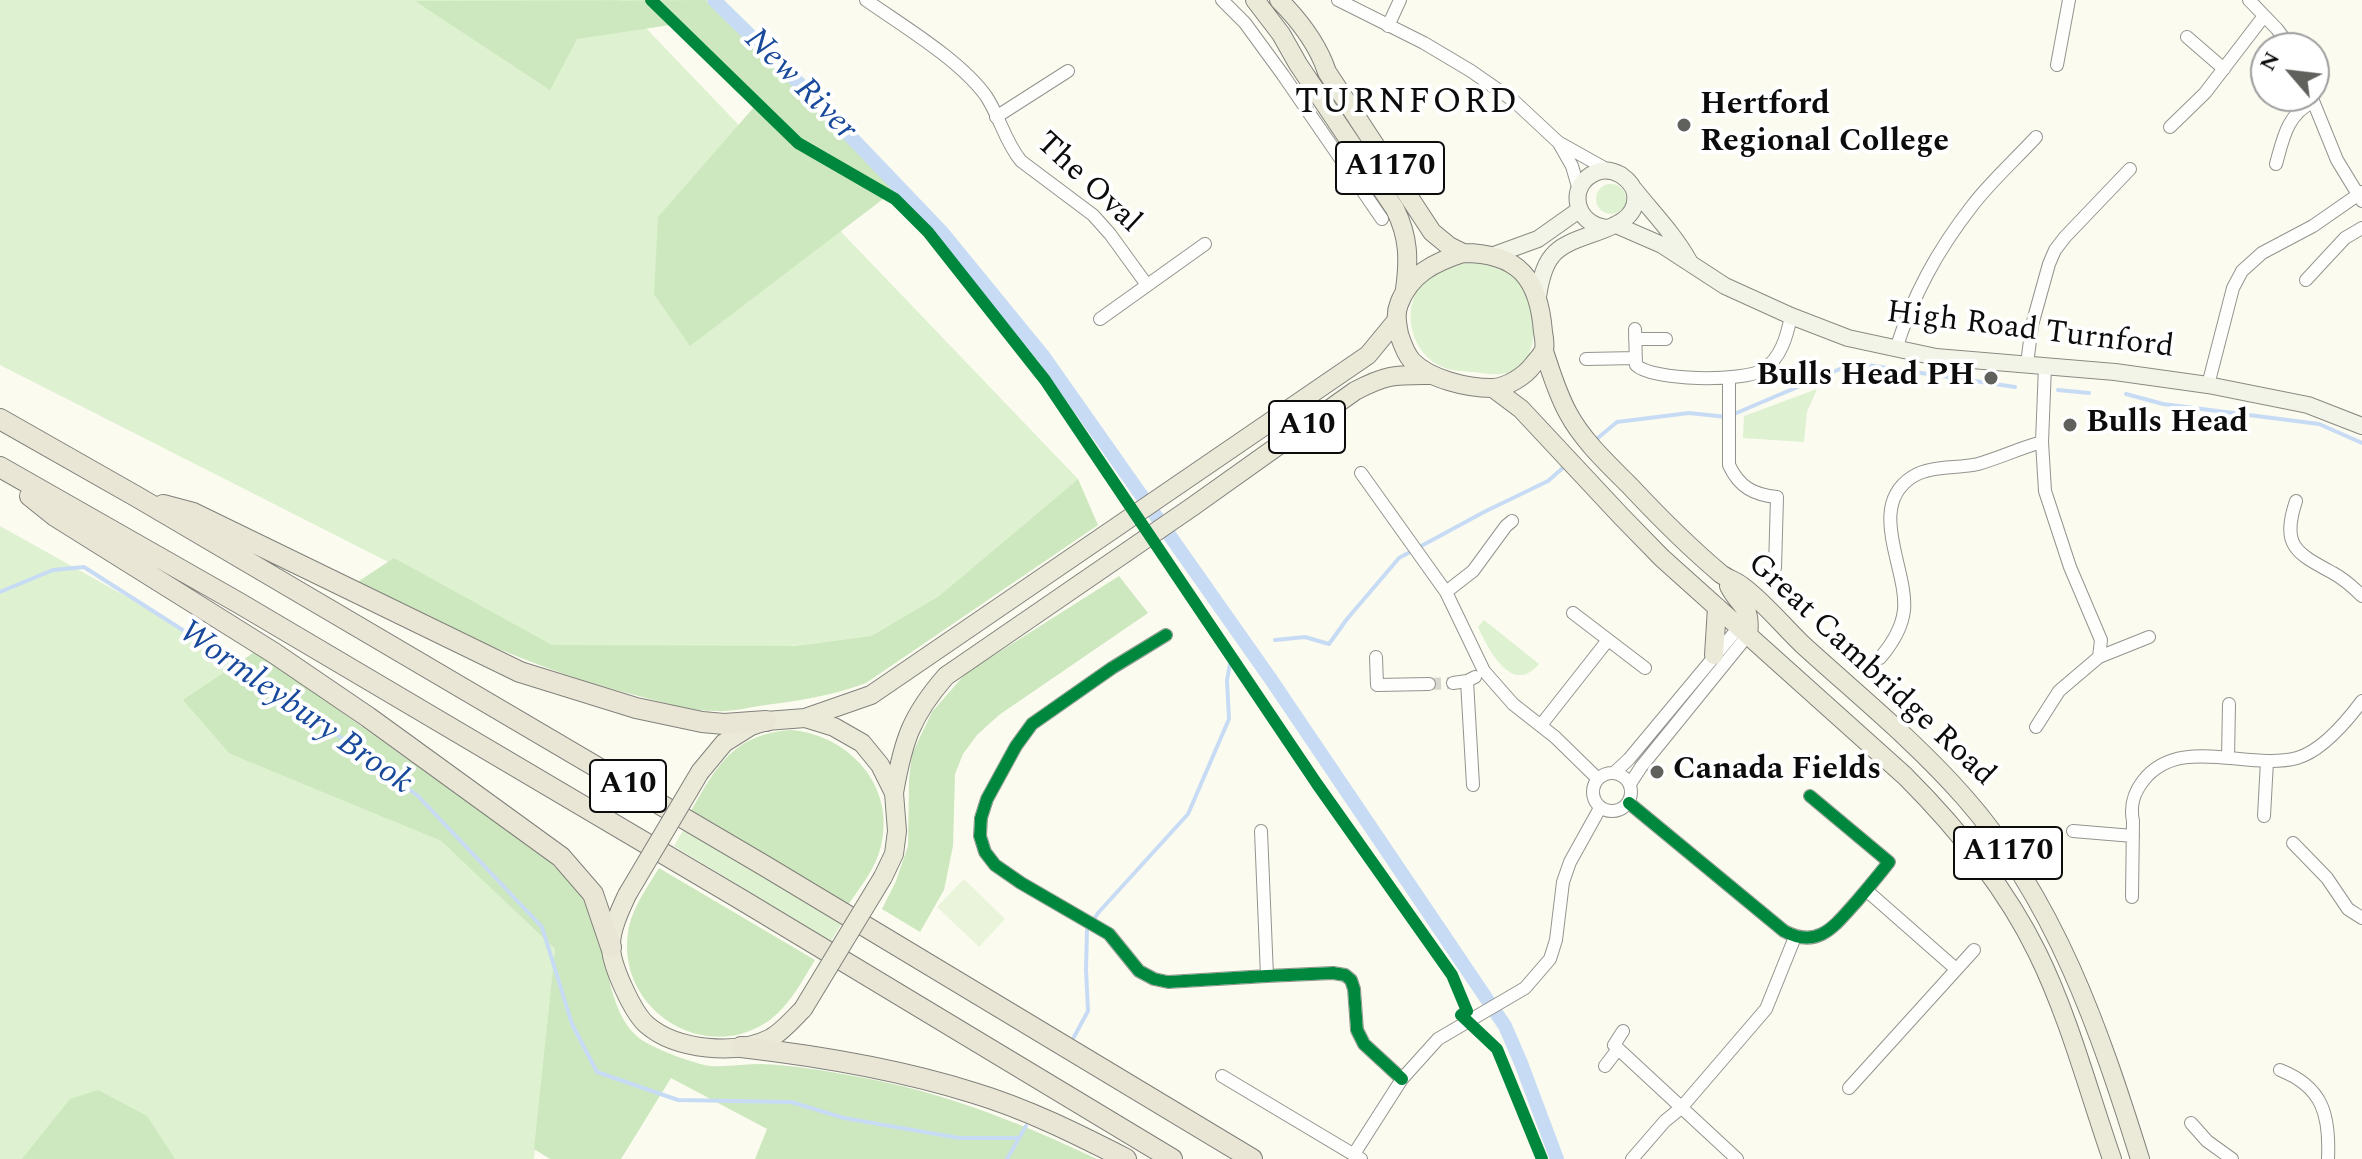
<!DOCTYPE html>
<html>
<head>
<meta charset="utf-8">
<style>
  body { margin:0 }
  #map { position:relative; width:2362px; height:1159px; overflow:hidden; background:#fbfbf0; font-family:Spectral,serif }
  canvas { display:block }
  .north { position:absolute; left:2250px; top:32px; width:80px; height:80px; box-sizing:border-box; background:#fff; border:2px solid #9e9e9e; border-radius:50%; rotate:298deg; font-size:22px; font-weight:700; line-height:32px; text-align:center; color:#0c0c0c }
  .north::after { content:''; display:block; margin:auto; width:28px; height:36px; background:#60605c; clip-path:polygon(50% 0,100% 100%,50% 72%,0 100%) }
</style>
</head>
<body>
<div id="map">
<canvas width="2362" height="1159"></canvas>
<div class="north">N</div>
</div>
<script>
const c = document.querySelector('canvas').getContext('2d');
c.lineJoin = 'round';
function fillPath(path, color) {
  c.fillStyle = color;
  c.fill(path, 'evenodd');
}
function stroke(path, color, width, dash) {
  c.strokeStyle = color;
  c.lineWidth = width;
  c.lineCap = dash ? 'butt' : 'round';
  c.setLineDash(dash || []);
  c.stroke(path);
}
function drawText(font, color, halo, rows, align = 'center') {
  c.font = font + ' Spectral,serif';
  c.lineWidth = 8;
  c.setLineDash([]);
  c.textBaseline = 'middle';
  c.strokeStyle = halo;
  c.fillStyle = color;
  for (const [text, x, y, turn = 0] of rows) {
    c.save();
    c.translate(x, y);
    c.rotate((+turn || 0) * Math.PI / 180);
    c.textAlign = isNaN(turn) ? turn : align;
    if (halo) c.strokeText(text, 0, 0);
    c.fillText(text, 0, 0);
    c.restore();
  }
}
const green = new Path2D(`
  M0,0H619L1078,479L939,596L871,636L758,650L552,645L0,365Z
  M1596 199a15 15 0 1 1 30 0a15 15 0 1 1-30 0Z
  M1469,262C1487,262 1506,267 1518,281C1537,304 1544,358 1510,372C1498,376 1486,374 1474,372C1462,371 1449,371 1438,365C1407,348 1400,300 1429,277C1441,268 1455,265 1469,262Z
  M1817,389L1807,412L1804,442L1743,438L1744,416Z
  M0,526L247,664L230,754L441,841L555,949L534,1159H0Z
  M1484,620L1539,664C1511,697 1488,648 1478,627Z
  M684,829L842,923L831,941L674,846Z`);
const forest = new Path2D(`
  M706,0L861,152L895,190L690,346L654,294L658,217L755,106L670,25L577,39L550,90L415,1Z
  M1078,479L1098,525L866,683C832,696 796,701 759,706C746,708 731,712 717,711C691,711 665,703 639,696C540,672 448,628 356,583L394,558L552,645L793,646L871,636L939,596Z
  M1119,576L1148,613L999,715L977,735L963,754L955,774L953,846L944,890L920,932L882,909L896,881L908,846L909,780L912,754L932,712L966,673Z
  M256,651L547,859C562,874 579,890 590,909C608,946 605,1011 639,1038C652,1048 696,1065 712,1066C729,1067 745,1064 761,1064C798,1065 838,1073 875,1080C953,1096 1025,1125 1097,1159H755L767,1129L671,1078L621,1159H550L534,1149L555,949L441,841L230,754L183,700Z
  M791,730C849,735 896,786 881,846C876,868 861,886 848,905L691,811C717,765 734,734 791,730Z
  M659,868L815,960C800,984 787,1011 762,1025C698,1062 617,1006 628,933C631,909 647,888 659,868Z
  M98,1090L147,1116L175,1159H22L70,1099Z`);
const pitch = new Path2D(`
  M964,879L1005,919L979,947L937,907Z`);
const stream = new Path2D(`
  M2058,390L2089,393
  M2126,394L2163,404L2319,424L2362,443
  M1593,442L1617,422L1689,413L1727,417L1854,363L2015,387
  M0,592L53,570L84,567L286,696L418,796L542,927L572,1024L597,1072L678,1100L791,1102L844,1118L959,1138H1019
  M1275,640L1305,637L1329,644L1347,619L1399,558L1484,512L1548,481L1565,466
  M1074,1037L1088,1011L1086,969L1087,930L1098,913L1188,814L1229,719L1227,680L1230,664
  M1007,1159L1026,1126`);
const canal = new Path2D(`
  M714,0L809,93L941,231L1044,357L1270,678L1505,1026L1521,1063L1557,1159`);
const minorTunnel = new Path2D(`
  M1429,684L1453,683`);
const minor = new Path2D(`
  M866,0C903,26 960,60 986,96C1000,117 1005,142 1021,161L1093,215L1110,234L1147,285
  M1222,0L1245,23L1283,75L1382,219
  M1338,0L1424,43L1471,71L1514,101L1558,142L1608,170
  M2249,0L2277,29L2291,48
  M1388,26L1400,0
  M2187,37L2224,69
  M2057,65L2069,0
  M2311,96L2337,160L2362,201
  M996,117L1068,71
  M2170,127L2205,93L2264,16
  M1560,145L1572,166L1579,190
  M2276,164C2283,139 2287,114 2313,102
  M2306,280L2345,238L2362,228
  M1100,319L1205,244
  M1635,329L1636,365C1652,381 1743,382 1763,370C1781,358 1787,336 1791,316
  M1635,339H1666
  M1896,349C1913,295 1937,251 1972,206C1991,181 2015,160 2036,137
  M1586,359L1636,358
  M2027,364L2032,325L2049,264L2055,250L2065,237L2130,169
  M1729,379V465C1739,487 1754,495 1777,497L1775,568
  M2208,385L2233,288L2242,271L2262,253L2313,226L2362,192
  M1361,473L1446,592L1484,671L1513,704L1555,737L1598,779
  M2296,501C2281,546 2296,553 2333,573C2344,579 2353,587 2362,596
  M1446,592L1473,571L1506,526L1512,521
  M1573,613L1645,668
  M1166,635L1112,668L1032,724L1016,746L987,799L981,818L980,836L985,852L995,865L1021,883L1109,934L1139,971L1154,979L1168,982L1267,976L1333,973L1345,975L1351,980L1354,989L1357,1030L1364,1044L1402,1079
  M1376,657L1377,685L1429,684
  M2099,657L2149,637
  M1880,658C1892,644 1902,629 1904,610C1908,569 1866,507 1912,477C1930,465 1957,469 1978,464C1999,458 2020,448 2042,442
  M1467,681L1473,785
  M1453,683L1467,681L1475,677
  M1541,725L1608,640
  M2036,727L2059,691L2099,657L2101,640L2070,567L2045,491L2042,442L2045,366
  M2228,758L2229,704
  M1593 792a19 19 0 1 1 38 0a19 19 0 1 1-38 0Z
  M1614,773L1629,759L1739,627
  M1630,784L1641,767L1748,635
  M1629,803L1784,931C1819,950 1835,925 1857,901C1868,888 1879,875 1889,862L1810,796
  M2264,816L2267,761
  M1261,831L1267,976
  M2073,831L2133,836
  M2293,843L2327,878L2348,909L2362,918
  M1866,890L1956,969
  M2132,897L2133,821C2130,806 2133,794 2143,781C2179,734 2248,771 2297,758C2322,751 2347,721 2362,701
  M1623,1031L1614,1045L1737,1159
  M1605,1066L1618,1049
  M2280,1070C2323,1087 2330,1115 2328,1159
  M1222,1076L1361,1159
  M1849,1088L1974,950
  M2191,1123L2207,1141L2232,1159
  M1354,1154L1402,1079L1438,1039L1525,988L1550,959L1556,940L1563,882L1570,862L1600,808
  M1632,1159L1665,1121L1681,1108L1766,1009L1795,937`);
const secondary = new Path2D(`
  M1634,189C1653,213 1674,234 1689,261
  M1616,225L1662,245L1725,286L1791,316L1848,338L1936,357L2115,372L2208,385L2308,405L2362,426
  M1494,255L1538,239L1579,210
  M1538,297C1540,283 1543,267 1552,256C1571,230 1641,234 1635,194C1634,186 1628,180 1621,175C1614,171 1605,169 1597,172C1566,184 1574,225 1607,228`);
const primary = new Path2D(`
  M1255,0L1281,34L1298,64L1395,209C1409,237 1409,260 1405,289
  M1279,0C1300,21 1318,45 1327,72L1432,232L1449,246L1463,253
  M1463,253C1519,253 1539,279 1543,332C1544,337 1545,345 1544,350C1542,355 1536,361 1533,365C1525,376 1506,388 1492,388C1467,388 1429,379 1412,361C1405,353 1402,343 1399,334C1397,323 1395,314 1399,304C1410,274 1435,262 1463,253Z
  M1544,351C1551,372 1557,393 1568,413C1583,441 1608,464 1630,486C1659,517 1689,547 1721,574C1728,579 1736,581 1742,586C1764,602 1783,626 1803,645C1858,695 1916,742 1965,798C2055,900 2100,1031 2140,1159
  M1493,388L1521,409L1621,516L1662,558L1905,776C1957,828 2004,885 2037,952C2069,1017 2088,1090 2112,1159
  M1729,586C1740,608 1752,605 1748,635
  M1714,655L1717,607
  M805,718L871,695L1368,355L1396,321
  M700,772L724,743L751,726L766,721L805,718L834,727L862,743L880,765L894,793L897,831L894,854L883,877
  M894,793C903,741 911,716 946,676L1192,507L1355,391C1387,374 1395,375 1430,375
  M627,895C620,910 610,931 611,948C612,967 633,1013 647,1025C676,1050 737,1056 771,1038C783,1031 793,1019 803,1009`);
const trunk = new Path2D(`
  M0,419L139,498L765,866L1252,1159
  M0,467L239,603L742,900L1172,1159
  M30,496L55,516L274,653L368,717L561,857L593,894L611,947
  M163,505L193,513L520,672L636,708L702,722L724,724L766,721
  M741,1047C819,1056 898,1069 974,1093C1027,1109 1077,1134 1126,1159`);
const primaryBridge = new Path2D(`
  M627,895L700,772
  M803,1009L883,877`);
const cycleway = new Path2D(`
  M651,0L798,143L895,199L928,232L1045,380L1317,784L1452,975L1467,1011L1461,1015L1497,1049L1542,1159
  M1166,635L1112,668L1032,724L1016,746L987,799L981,818L980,836L985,852L995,865L1021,883L1109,934L1139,971L1154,979L1168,982L1267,976L1333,973L1345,975L1351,980L1354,989L1357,1030L1364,1044L1402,1079
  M1629,803L1784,931C1819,950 1835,925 1857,901C1868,888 1879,875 1889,862L1810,796`);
const markers = [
  [1684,125,8,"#60605c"],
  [1991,378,8,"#60605c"],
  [2070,425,8,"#60605c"],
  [1657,772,8,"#60605c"]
];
const shields = [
  [1390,168,108],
  [1307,427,76],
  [628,786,76],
  [2008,853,108]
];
const shieldNames = [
  ["A1170",1390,168],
  ["A10",1307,427],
  ["A10",628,786],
  ["A1170",2008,853]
];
const poiNames = [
  ["Hertford",1700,107],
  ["Regional College",1700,144],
  ["Bulls Head PH",1975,378,"right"],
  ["Bulls Head",2086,425],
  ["Canada Fields",1673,772]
];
const streetNames = [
  ["The Oval",1087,184,43],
  ["High Road Turnford",2030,332,7],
  ["Great Cambridge Road",1870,671,43]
];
const waterNames = [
  ["New River",799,86,45],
  ["Wormleybury Brook",294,709,35]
];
const quarterNames = [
  ["TURNFORD",1407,105]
];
fillPath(green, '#def1d0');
fillPath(forest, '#cde8be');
fillPath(pitch, '#e9f4da');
stroke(stream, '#c7dcf4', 4);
stroke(canal, '#c7dcf4', 14);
stroke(minorTunnel, '#d7d7ce', 12, [12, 6]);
stroke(minor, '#94948f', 14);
stroke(secondary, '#8a8a85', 18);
stroke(primary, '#81817c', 20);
stroke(trunk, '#81817c', 22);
stroke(minor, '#fefefd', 12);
stroke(secondary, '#f3f4e8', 16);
stroke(primary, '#ebead8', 18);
stroke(trunk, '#eae6d6', 20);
stroke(primaryBridge, '#81817c', 20, []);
stroke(primaryBridge, '#ebead8', 18);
stroke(cycleway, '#00873e', 12);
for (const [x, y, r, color] of markers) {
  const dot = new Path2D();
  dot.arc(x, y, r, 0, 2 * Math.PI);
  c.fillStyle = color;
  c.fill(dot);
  stroke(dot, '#fff', 3);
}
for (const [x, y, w] of shields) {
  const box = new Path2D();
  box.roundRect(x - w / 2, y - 26, w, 52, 6);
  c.fillStyle = '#fff';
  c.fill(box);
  stroke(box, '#0c0c0c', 2);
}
drawText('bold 30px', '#0c0c0c', null, shieldNames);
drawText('bold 32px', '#0c0c0c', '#fff', poiNames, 'left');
drawText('32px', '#0c0c0c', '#fff', streetNames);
drawText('italic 34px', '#18499b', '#fff', waterNames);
c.letterSpacing = '2px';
drawText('36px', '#0c0c0c', '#fff', quarterNames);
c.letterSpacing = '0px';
</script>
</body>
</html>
